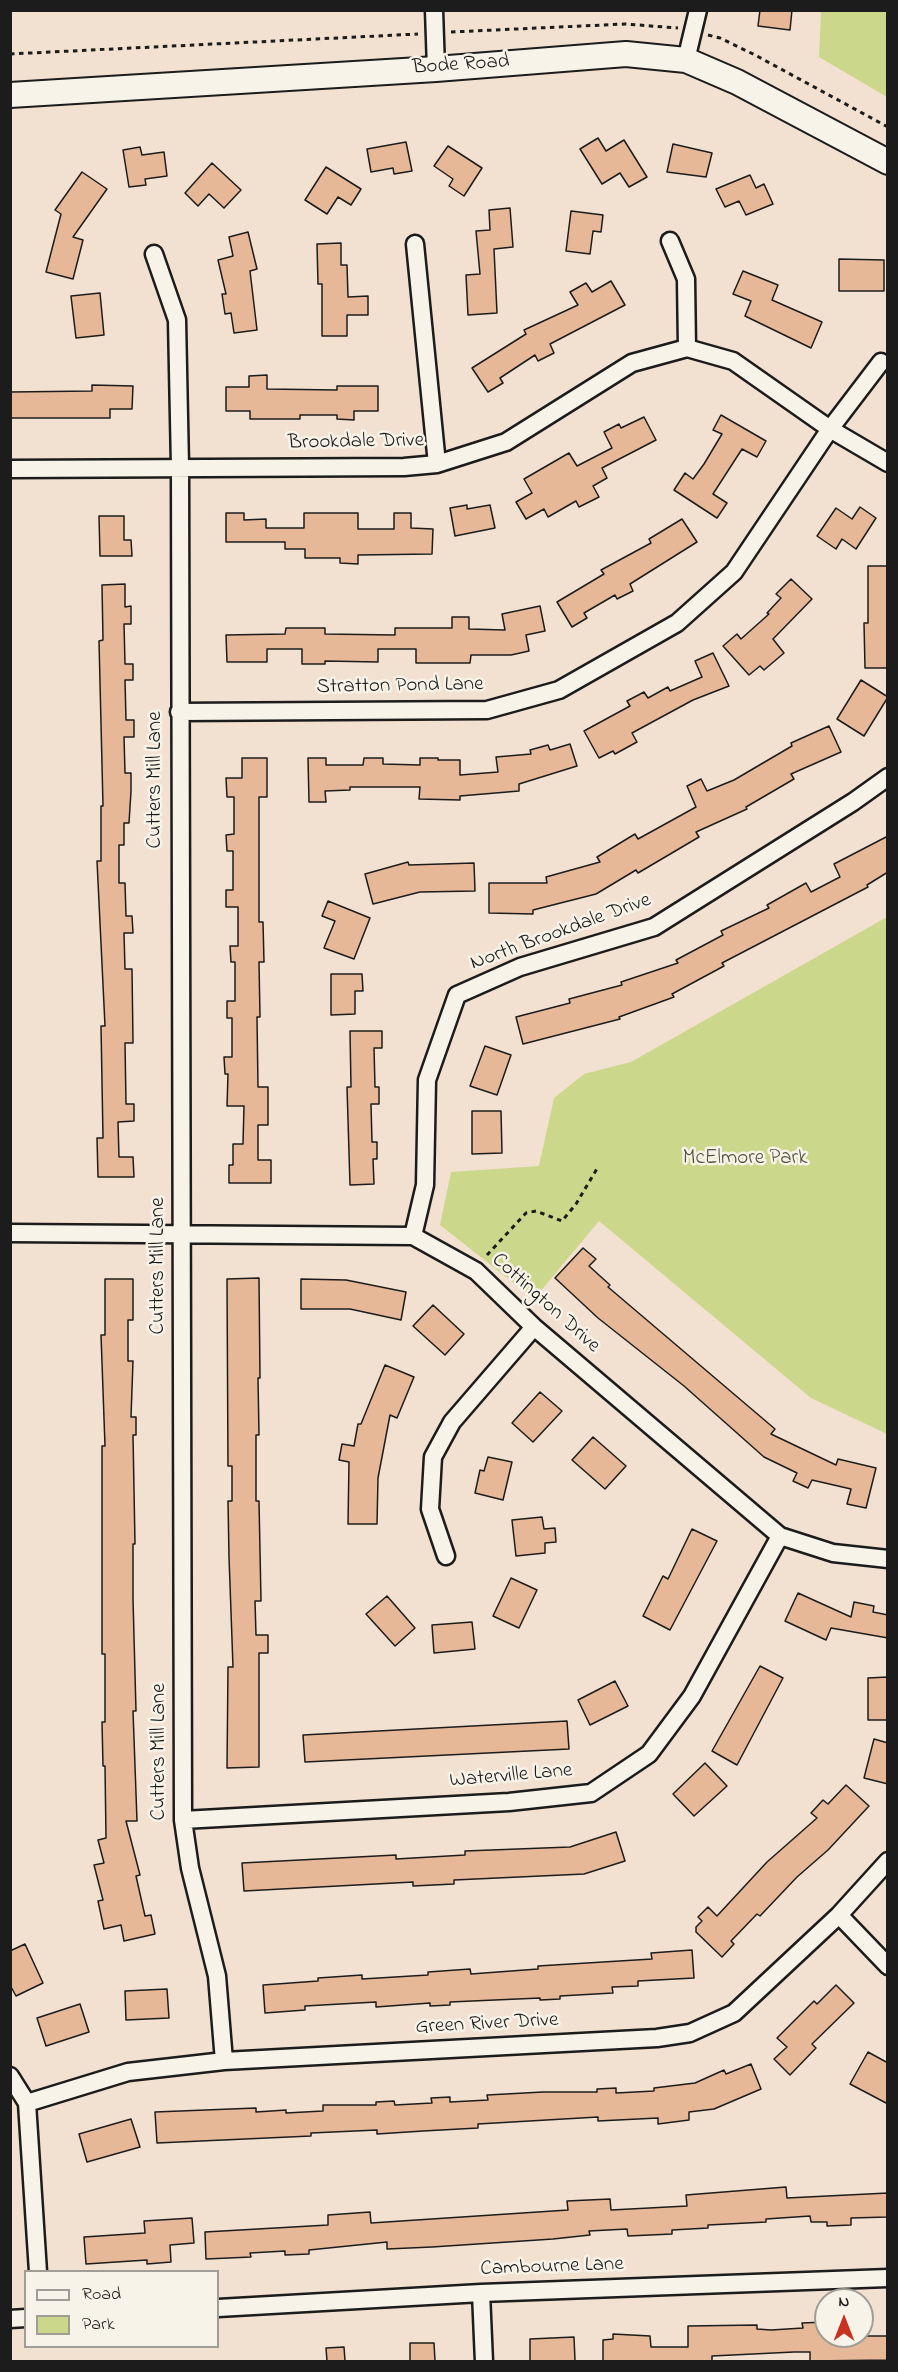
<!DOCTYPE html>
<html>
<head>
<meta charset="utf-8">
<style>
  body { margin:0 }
  #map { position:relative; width:898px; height:2372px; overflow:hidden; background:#f2e1d0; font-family:"Indie Flower",sans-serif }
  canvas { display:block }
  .frame { position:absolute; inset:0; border:12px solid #1c1c1c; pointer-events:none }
  .legend { position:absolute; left:24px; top:2270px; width:195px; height:78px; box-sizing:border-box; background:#f7f3e8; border:2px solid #9f9d96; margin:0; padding:8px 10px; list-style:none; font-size:18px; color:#1c1c1c }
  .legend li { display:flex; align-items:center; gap:12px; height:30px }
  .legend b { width:30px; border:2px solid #9f9d96 }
  .north { position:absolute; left:814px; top:2288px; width:60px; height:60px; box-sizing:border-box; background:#f7f3e8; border:2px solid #9f9d96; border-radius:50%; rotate:0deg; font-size:16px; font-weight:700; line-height:24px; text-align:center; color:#1c1c1c }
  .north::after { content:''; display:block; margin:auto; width:21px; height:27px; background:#c8321e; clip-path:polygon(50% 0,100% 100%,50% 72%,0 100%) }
</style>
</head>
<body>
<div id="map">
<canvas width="898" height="2372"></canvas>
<div class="frame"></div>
<ul class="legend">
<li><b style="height:8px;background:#f7f3e8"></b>Road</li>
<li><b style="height:16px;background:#cbd78b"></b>Park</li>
</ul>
<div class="north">N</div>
</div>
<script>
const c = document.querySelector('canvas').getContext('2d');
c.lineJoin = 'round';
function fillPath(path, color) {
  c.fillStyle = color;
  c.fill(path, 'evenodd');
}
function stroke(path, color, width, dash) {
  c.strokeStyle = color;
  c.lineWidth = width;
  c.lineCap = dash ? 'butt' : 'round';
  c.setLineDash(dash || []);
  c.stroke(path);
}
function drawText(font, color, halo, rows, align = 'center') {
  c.font = font + ' "Indie Flower",sans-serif';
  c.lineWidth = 5;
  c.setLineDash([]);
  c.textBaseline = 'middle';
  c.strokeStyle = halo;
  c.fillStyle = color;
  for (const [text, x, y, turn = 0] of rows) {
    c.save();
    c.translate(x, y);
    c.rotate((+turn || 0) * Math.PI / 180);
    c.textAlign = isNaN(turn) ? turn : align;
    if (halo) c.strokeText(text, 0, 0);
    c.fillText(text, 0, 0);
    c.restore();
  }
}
const green = new Path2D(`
  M821,11H887V97L819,57Z
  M887,917V1434L811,1398L599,1221L534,1299L440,1225L451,1172L539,1166L554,1098L584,1074L631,1062Z`);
const building = new Path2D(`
  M760,10H792L790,30L758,26Z
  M598,138L606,151L624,140L647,177L629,187L620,173L602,184L580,149Z
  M406,142L412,171L394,174L393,168L371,172L367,149Z
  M673,144L712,153L706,177L667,172Z
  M448,146L482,168L464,196L449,186L453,179L434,166Z
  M140,147L142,155L164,152L167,176L145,179L146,185L129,187L123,150Z
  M212,163L241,190L224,208L209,194L198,206L185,193Z
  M326,167L361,189L351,205L338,197L327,214L305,200Z
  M82,172L107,189L73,237L83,240L73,279L46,272L61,214L55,210Z
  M750,175L756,188L764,184L773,204L746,215L739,201L725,207L716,189Z
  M510,208L513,247L494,249L497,313L468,315L466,275L480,274L476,231L490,230L489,210Z
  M571,211L603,215L601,232L593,231L590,254L566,251Z
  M248,232L257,269L250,271L257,330L234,333L231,313L225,314L222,294H226L218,260L233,256L229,237Z
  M341,243V265H347L348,297L368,296V315H347V336H322V284H318L317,244Z
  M839,259L884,260V291H839Z
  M743,271L778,285L772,300L822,322L811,348L745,316L751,301L733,294Z
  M611,281L625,305L550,344L554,353L538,361L535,355L500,378L503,383L488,392L472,368L526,334L524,330L578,305L570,292L586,283L592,292Z
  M100,293L104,335L76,338L71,296Z
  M267,375V389L337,390V386H378V411H354V420L337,419V415H300V419H250V411H226V387H249V376Z
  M92,385L133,386L132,409H110V418H10V392L92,391Z
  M721,415L766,441L757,457L742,449L713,494L727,503L717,518L674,490L685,473L693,479L704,464L722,434L713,430Z
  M644,417L656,440L602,468L607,478L593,486L599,497L579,507L576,501L548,517L544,509L526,519L516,502L532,493L524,479L569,453L577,466L612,448L604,432L619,424L621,428Z
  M467,505V509L490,505L495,528L455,536L450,508Z
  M860,507L876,518L856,549L842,539L836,549L817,536L836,508L852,519Z
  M226,513H244V520L266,519V528H304V513H358V529H394V513H411V528L433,529L432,554L358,555V564L340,563V558H305V549H285V542H226Z
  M99,516H124V540H131L132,556H100Z
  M682,519L697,542L630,584L633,591L617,599L615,595L584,613L587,618L572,627L557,602L604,574L601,570L651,543L649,539Z
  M868,566H888V668H865L864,623H868Z
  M791,579L812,599L773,639L784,653L764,670L760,666L749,675L723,646L737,634L741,639L769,614L767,613L781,598L776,594Z
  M125,584V607L131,606V624H124L125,664H133V680H125L126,720H134V737H124L125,773H131V791L129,823H124V845H119V883H125L126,916H132L133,933H124L125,969H132L133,1043H125L126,1104H134V1121L118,1122L119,1157H133L134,1177H98L97,1138H103L101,1026H105L97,861H101V806H103L99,641L103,640L102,585Z
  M540,606L545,631L526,635L529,651L511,655H471L470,663H416V649H378V662L325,661V664H302V649H267V662H227L226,635L285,634L286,628H325V634L395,635V628H452V617H469V629L505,630L502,614Z
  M713,653L729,686L693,700L632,733L637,742L615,754L613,751L599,758L584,731L630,706L627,701L644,692L648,698L668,687L670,691L702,677L695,661Z
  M861,680L888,697L864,736L837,719Z
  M829,726L841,752L791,774L794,779L746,807L747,809L696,832L699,837L638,873L636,870L596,894L533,910V914L489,913V883H547L546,877L600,862L597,857L635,834L638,839L696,807L687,786L701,779L707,791L734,780L792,746L791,743Z
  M570,744L577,766L519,784V791L460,796V800L419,799L420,787H350V790L325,791L326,802H309L308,758H326V765H363L364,758H383V764L420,765V758H438V760H460V775L498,772L496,757L531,754L530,750L548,745L550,750Z
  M242,758H267V797H259V922H263L264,962H259L260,1017H257L258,1087H268V1125H258V1160H271V1183H229V1165H233V1144H243L244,1106H227L228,1074H225L224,1057H232V1018H227V1001H235V962H231L230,946H238V907H226V890H233V851H227L226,835L234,834V797H227L226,778H242Z
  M888,836V872L867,885L868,887L722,963L724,966L672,994L674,997L619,1017L620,1019L523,1044L516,1017L570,1003L569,999L622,985L621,982L678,963L676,960L723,935L721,931L769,908L767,905L806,883L811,892L840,877L834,864Z
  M408,862L409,865L474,863L475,891L420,892L373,904L365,874Z
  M328,901L370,918L354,959L324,948L335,921L322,916Z
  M331,974H362L363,991H355V1014L331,1015Z
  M350,1031H382V1048H374L375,1087H379V1104H371L372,1142H377V1159H373L374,1184L350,1185L347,1087H351Z
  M485,1046L511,1055L497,1095L470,1086Z
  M472,1111H501L502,1153L472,1154Z
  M583,1248L596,1259L589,1266L610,1285L608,1287L775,1429L771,1434L836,1465L838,1459L876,1468L866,1508L847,1504L851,1489L812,1480L808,1488L793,1481L797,1473L764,1457L684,1386L598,1318L555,1278Z
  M259,1278L260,1378H258L259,1435H256V1501H259L261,1601H255L256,1635H268V1653H259V1767L227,1768L228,1667H233L229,1557L228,1501H232V1466H228L227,1279Z
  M105,1279H133V1320H128V1361H133L131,1417H136V1435H133L135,1544H133V1599L136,1711H133L137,1821H126L140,1875L136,1876L145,1916L151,1915L155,1934L124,1941L121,1925L104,1929L98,1901L103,1900L94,1865L104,1863L98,1840L106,1838L105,1766H103L102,1722H105V1654H102V1446H105L101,1335H105Z
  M301,1279L346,1280L406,1292L401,1320L350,1309H301Z
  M433,1305L464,1334L445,1355L413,1326Z
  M385,1365L414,1377L397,1418L390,1415L378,1478L377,1524H348L349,1462L339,1460L342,1444L354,1446L358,1424H361Z
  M540,1392L562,1411L533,1442L512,1423Z
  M593,1437L626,1466L605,1489L572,1460Z
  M488,1457L512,1462L503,1500L475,1493L480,1470L484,1471Z
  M542,1517L544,1529L555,1528L556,1542L545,1543V1553L516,1556L512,1520Z
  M692,1529L717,1541L670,1630L643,1616L663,1576L668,1579Z
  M511,1578L537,1590L519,1628L493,1616Z
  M798,1593L851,1617L854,1602L874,1606L873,1612L888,1615V1638L831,1628L826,1640L785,1621Z
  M387,1596L415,1628L395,1646L366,1614Z
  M472,1622L475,1649L434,1653L432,1625Z
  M760,1666L783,1678L737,1765L712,1751Z
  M888,1677V1720H868V1678Z
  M615,1681L628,1706L590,1725L578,1700Z
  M567,1721L569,1749L305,1762L303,1735Z
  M874,1739L888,1743V1784L864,1778Z
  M705,1763L727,1786L694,1816L673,1794Z
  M846,1785L869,1806L828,1850L797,1877L760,1916L757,1914L731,1941L734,1944L722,1957L696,1932V1927L702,1921L698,1917L708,1907L717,1916L767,1862L817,1818L811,1813L823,1800L828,1804Z
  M616,1832L625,1861L584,1874L454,1880V1884L413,1886V1882L244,1891L242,1863L396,1855V1859L465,1855V1851L570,1847Z
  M25,1944L43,1983L16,1996L10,1985V1951Z
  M692,1950L694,1978L638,1981V1986L612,1987L613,1993L560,1996V1999L540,2000V1998L450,2002V2005L430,2006V2003L376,2007V2002L305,2006V2010L265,2013L263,1985L318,1981V1978L362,1975V1979L428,1975V1972L470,1969L471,1974L538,1969V1966L652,1959L651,1953Z
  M836,1985L854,2003L812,2044L816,2048L790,2075L774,2059L787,2047L777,2038L814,2001L817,2004Z
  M167,1989L169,2018L126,2020L125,1991Z
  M80,2004L89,2032L46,2046L37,2018Z
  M868,2052L888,2063V2104L850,2084Z
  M751,2064L761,2089L714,2109L689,2112V2120L658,2124V2118L598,2121V2117L478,2124V2128L423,2131L377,2134V2130L311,2133V2136L157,2143L155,2112L256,2108V2112L286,2110V2113L323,2111V2105H376V2102L394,2101L395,2105L432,2103L431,2098L450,2097V2102L488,2100L487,2095L543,2092H597V2089L616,2088V2093L654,2091V2088L695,2083L724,2070L726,2074Z
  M131,2119L140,2147L87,2162L79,2134Z
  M786,2187L787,2198L888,2193V2217L851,2218V2225L827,2226V2222H811L810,2216L766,2219V2222L708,2225V2228L672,2230V2234L628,2236L627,2229L589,2231L590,2235L553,2239L432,2247L387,2249V2242L309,2250V2254L285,2255V2251L250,2253L251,2257L206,2259L205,2232L328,2225V2215L370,2212L371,2223L568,2210L567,2201L610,2199L611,2210L687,2206L686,2195Z
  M192,2218L194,2243L170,2245L171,2262L147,2264V2260L86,2264L84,2237L145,2233L144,2221Z
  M825,2322L826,2336H888V2360L810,2361V2352H794L712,2356V2361H603V2340L613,2339V2334L650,2336L651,2347H688V2326L757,2325V2329L771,2330L803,2328L802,2323Z
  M574,2337L575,2361H530V2339Z
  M410,2343H434L435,2361H410Z
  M344,2347L345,2361H327L326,2348Z`);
const path = new Path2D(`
  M451,32L625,24L678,28
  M708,35L720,38L755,55L888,127
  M10,54L418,34
  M487,1255L526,1213L536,1211L562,1221L576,1204L598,1167`);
const street = new Path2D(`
  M434,10L436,69
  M686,60L698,10
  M670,241L686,279L687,348
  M415,244L437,464
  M154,254L177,320L180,467L183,1820L190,1868L217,1976L224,2061
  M10,469L404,467L437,464L506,442L632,363L687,348L733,361L830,429L888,463
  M179,712L487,710L559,690L677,623L734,572L830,429L881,362
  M10,1233L413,1236L476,1271L534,1327L780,1536L833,1553L888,1559
  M413,1236L425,1185L427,1080L457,995L520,967L654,927L853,802L888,777
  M446,1556L430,1509L433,1457L452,1422L534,1327
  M183,1820L509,1802L591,1793L649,1754L692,1696L780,1536
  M839,1915L888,1966
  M10,2076L27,2103L38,2272
  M27,2103L128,2072L224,2061L657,2038L690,2033L734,2013L839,1915L888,1861
  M481,2293L484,2362
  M218,2308L481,2293L888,2278
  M10,2319L26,2318`);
const secondary = new Path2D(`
  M10,95L436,69L626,54L686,60L737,82L888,162`);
const streetNames = [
  ["Bode Road",461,66,-4],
  ["Brookdale Drive",356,443,-1],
  ["Stratton Pond Lane",400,687,-1],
  ["Cutters Mill Lane",157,780,-90],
  ["North Brookdale Drive",561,933,-20],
  ["Cutters Mill Lane",160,1266,-90],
  ["Cottington Drive",545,1304,42],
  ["Cutters Mill Lane",161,1752,-90],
  ["Waterville Lane",511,1777,-5],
  ["Green River Drive",487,2025,-3],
  ["Cambourne Lane",552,2268,-2]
];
const parkNames = [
  ["McElmore Park",745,1160]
];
fillPath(green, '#cbd78b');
fillPath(building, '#e7b898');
stroke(building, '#1c1c1c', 1.5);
stroke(street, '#1c1c1c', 21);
stroke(secondary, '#1c1c1c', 28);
stroke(path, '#1c1c1c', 3, [4.5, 4.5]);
stroke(street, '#f7f3e8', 16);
stroke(secondary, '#f7f3e8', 24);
drawText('21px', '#1c1c1c', '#f7f3e8', streetNames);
drawText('21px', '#51543d', '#f7f3e8', parkNames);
</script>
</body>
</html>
